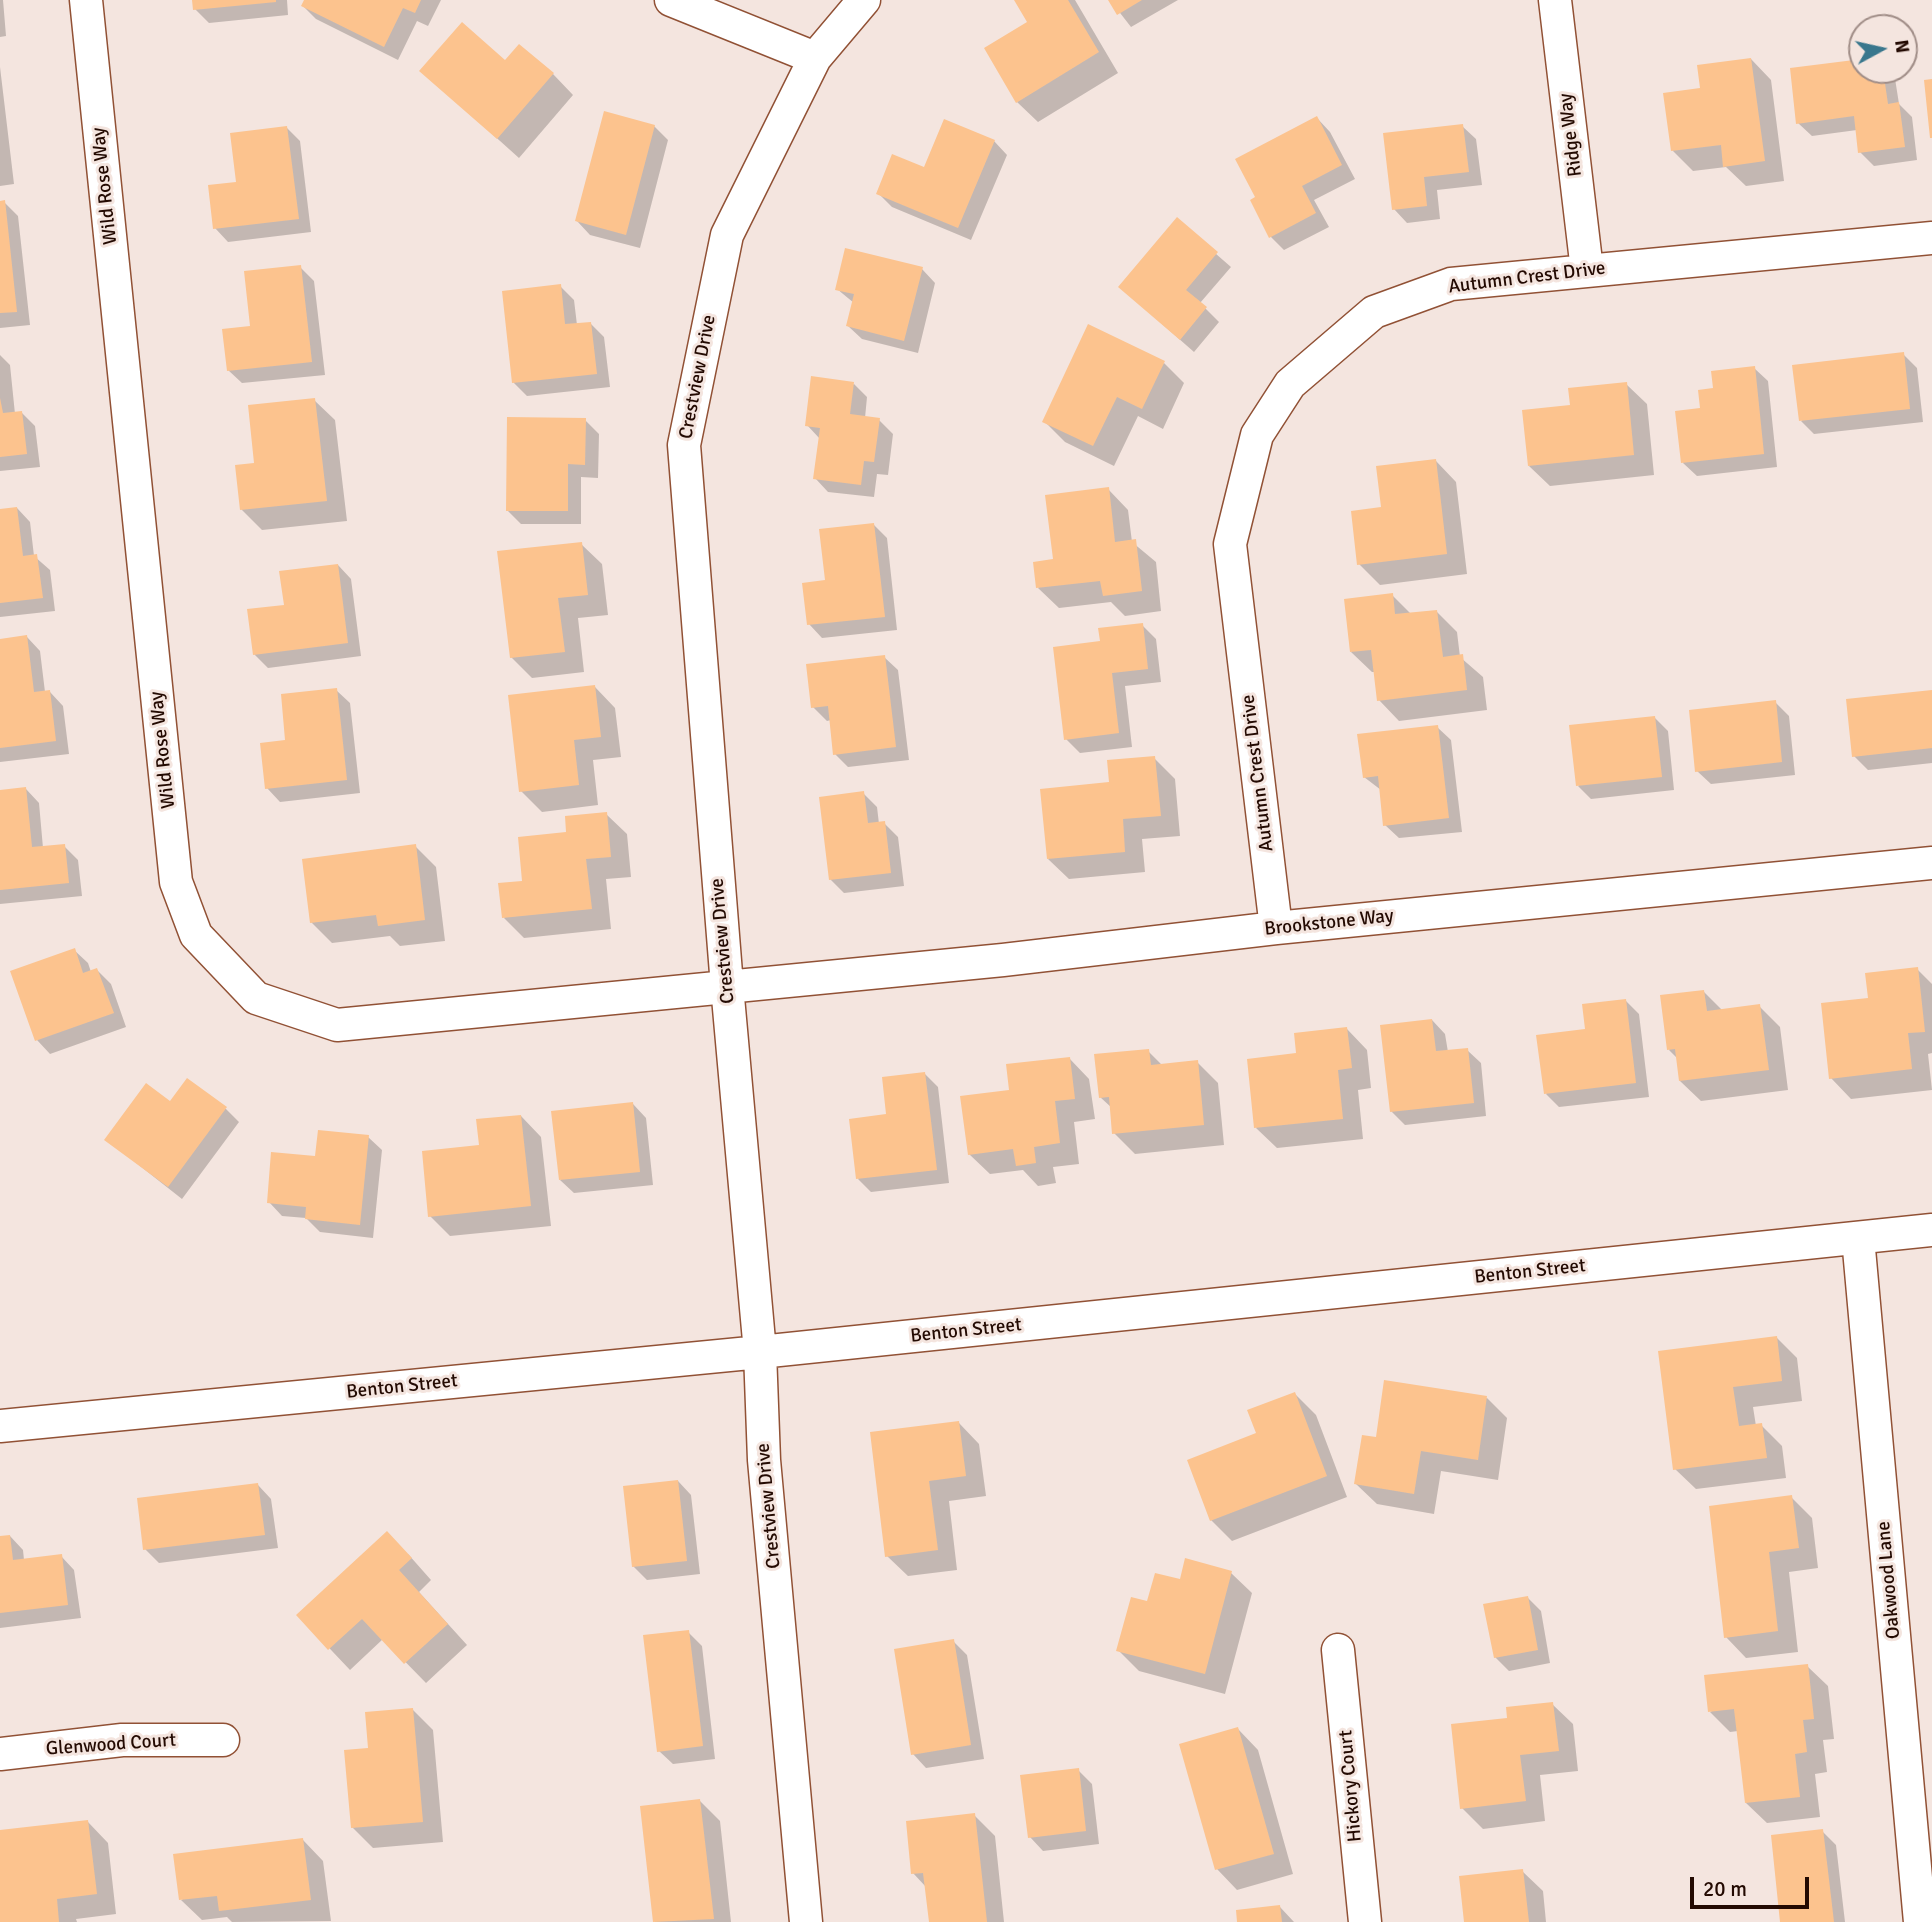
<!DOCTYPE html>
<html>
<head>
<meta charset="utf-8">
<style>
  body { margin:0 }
  #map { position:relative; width:1932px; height:1922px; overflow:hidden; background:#f4e5df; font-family:Signika,sans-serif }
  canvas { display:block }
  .north { position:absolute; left:1848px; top:14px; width:70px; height:70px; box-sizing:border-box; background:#f4e5df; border:2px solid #a08d87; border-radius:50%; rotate:82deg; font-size:19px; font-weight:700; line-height:28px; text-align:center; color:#230a02 }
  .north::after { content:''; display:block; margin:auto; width:24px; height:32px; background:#39778d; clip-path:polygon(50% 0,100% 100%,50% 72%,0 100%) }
  .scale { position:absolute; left:1690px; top:1877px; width:119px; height:32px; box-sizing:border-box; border:4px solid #230a02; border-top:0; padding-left:9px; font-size:21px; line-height:24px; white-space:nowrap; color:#230a02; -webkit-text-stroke:5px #f4e5df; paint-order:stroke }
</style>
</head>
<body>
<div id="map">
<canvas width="1932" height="1922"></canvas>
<div class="north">N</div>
<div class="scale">20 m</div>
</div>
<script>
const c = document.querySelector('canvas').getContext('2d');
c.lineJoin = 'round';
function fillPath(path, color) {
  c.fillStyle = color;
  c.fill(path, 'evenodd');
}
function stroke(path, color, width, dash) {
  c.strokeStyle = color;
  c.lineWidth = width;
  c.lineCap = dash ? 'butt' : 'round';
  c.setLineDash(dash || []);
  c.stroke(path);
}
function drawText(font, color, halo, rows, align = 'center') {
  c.font = font + ' Signika,sans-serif';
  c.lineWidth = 6;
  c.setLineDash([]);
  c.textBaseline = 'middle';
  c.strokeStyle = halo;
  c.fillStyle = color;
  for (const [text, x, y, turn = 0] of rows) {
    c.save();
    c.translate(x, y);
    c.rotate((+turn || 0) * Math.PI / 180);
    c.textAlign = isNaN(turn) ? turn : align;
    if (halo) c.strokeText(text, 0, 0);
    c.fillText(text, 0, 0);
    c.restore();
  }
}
const shadow = new Path2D(`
  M0,0H3L6,36L0,37Z
  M194,0H287L288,15L209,23L195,9Z
  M305,0H441L428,26L417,21L398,60L316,19L303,6Z
  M1016,0H1075L1118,73L1038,122L1017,102L1030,23Z
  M1110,0H1178L1131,27Z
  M1751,59L1771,80L1784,181L1746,186L1726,167L1693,171L1672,150L1702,90Z
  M1862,61V70L1894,72L1899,104L1912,117L1917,160L1874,166L1860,152L1857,130L1812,136L1798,123Z
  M506,62L553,74L573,95L519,158L422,71Z
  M0,67L14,184L0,186Z
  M1317,118L1330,132L1355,179L1314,200L1329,227L1284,250L1271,237L1257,198Z
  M654,126L668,140L640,248L590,235L577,221Z
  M1462,126L1476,139L1482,185L1437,190L1440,219L1407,223L1394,209Z
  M287,128L300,141L311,232L228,242L215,228L238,184Z
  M994,141L1007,155L971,240L892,207L878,193L925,169Z
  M4,202L18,216L30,325L0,328V203Z
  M1177,220L1231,267L1200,303L1219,322L1194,352L1120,287Z
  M300,267L314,281L325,375L242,383L228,370L252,328Z
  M922,269L935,283L918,353L862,339L848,326L854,303L837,289Z
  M560,286L574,300L577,325L591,324L604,337L610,387L527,396L513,382Z
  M1903,354L1917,368L1923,422L1814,434L1801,421Z
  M0,355L10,365L15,414L22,413L35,426L40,467L0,471Z
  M1164,363L1184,383L1163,429L1138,416L1114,466L1065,442L1044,421Z
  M1754,368L1768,381L1777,467L1697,476L1683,463L1701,410L1715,390Z
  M854,384L867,397L865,418L879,420L893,434L888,475L877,474L874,497L828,492L815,478L820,439L807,425Z
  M1626,384L1647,404L1654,475L1550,486L1529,466L1572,407Z
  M314,400L335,420L347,521L262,530L241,509Z
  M585,420L599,434L598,478L581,477V524H521L507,510Z
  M1436,461L1456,482L1467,574L1380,585L1359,564L1383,509Z
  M1108,489L1128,510L1132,542L1156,562L1161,611L1125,616L1111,602L1059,608L1038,588Z
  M17,508L30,522L34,556L50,570L55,611L0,617V510Z
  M874,525L887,538L897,630L822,638L809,624L827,582Z
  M581,544L602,564L608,615L578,618L584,672L532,678L511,657Z
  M338,565L351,579L361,656L268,668L254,654L286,606Z
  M1392,595L1411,614L1436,611L1457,632L1460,657L1483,677L1487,710L1399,721L1379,700L1376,672H1372L1351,652Z
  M1142,625L1156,639L1161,682L1125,686L1132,747L1080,753L1066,739L1102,643Z
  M27,637L40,651L45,692H50L63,706L69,754L0,762V640Z
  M884,657L898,670L909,760L848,767L835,754L831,720L827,721L813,707Z
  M595,687L615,708L621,757L593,760L598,805L542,812L521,791Z
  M336,690L350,703L360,793L280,802L267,788L287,742Z
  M1932,691V763L1868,770L1854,756Z
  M1775,702L1789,716L1795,775L1711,784L1697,771Z
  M1654,717L1668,731L1674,790L1591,799L1578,786Z
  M1437,727L1451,740L1462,832L1399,838L1385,825L1381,790L1364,777Z
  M1154,758L1175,779L1180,836L1142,839L1145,872L1069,879L1048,859L1111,784Z
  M26,789L39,803L43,848L64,846L78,860L82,896L0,904V792Z
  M863,793L877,807L879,824L884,823L898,837L904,886L844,893L830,879Z
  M606,814L627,834L631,877L606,879L611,929L524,938L504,918L524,882L568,833Z
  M415,846L436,867L445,941L400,946L390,936L332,943L311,922Z
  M74,950L88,963L91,972L97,970L111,984L126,1027L50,1054L37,1040Z
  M1917,969L1932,984V1053L1928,1054L1932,1090L1851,1099L1831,1078Z
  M1704,992L1723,1011L1759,1006L1780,1027L1788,1090L1701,1101L1680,1081L1678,1059L1669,1050Z
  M1626,1001L1639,1014L1649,1097L1559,1107L1546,1094L1587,1030Z
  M1432,1020L1445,1034L1448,1052L1467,1050L1481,1063L1486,1116L1405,1125L1391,1111Z
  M1347,1029L1367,1050L1371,1088L1358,1090L1363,1139L1277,1148L1256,1128L1298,1055Z
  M1148,1051L1163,1066L1197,1062L1218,1083L1224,1145L1135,1154L1114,1133L1112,1108L1100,1097Z
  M1069,1058L1089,1079L1095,1119L1074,1122L1079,1164L1053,1167L1056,1183L1038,1186L1023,1170L990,1174L969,1154L1011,1091Z
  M924,1073L938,1087L949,1183L871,1192L858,1179L888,1116Z
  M170,1104L226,1109L239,1122L182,1199L107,1140Z
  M633,1104L646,1118L653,1185L574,1193L560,1180Z
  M521,1116L541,1137L551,1226L450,1236L430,1216L481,1147Z
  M368,1137L382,1150L373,1238L320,1232L306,1218L282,1216L269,1202L317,1158Z
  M1776,1337L1797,1358L1802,1401L1753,1407L1756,1426L1761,1425L1782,1446L1786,1478L1696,1489L1675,1469L1660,1353Z
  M1295,1394L1316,1415L1347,1497L1232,1541L1211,1520L1258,1434Z
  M1487,1398L1507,1418L1498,1480L1441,1471L1434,1514L1377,1504L1356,1484L1377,1439Z
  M959,1423L979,1444L986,1496L949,1501L957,1570L908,1576L887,1556Z
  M678,1481L691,1495L700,1574L647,1580L633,1566Z
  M258,1485L271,1499L278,1548L159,1563L145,1549Z
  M1791,1497L1812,1518L1818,1568L1789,1572L1798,1652L1746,1658L1726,1637Z
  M10,1536L23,1550L24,1560L61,1556L74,1570L81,1618L0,1628V1538Z
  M408,1554L431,1580L419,1592L467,1645L426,1683L383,1639L350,1670L298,1615Z
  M1231,1573L1252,1593L1225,1694L1139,1671L1118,1650L1149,1603L1181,1581Z
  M1528,1598L1541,1611L1550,1663L1509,1671L1495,1657Z
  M688,1632L702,1646L715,1759L673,1764L659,1751Z
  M953,1641L967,1655L984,1759L926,1768L913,1754Z
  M1807,1666L1828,1686L1834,1739L1823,1740L1827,1772L1815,1774L1820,1817L1767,1823L1746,1803L1738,1731L1730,1732L1710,1712Z
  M1552,1704L1573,1724L1578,1771L1540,1775L1545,1821L1483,1829L1462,1808L1509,1719Z
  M413,1710L433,1730L443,1842L373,1848L352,1827L370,1749Z
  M1238,1729L1258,1750L1293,1874L1237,1890L1217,1869Z
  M1078,1770L1092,1784L1099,1844L1043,1851L1030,1837Z
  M699,1800L720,1821L731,1922H655L642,1807Z
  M974,1815L995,1836L1004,1922H930L926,1887L913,1873Z
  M88,1822L108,1843L116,1914L76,1919L77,1922H0V1832Z
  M1822,1831L1836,1845L1845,1922H1782Z
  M303,1840L323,1861L331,1921L232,1922L227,1917L202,1920L181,1900Z
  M1522,1871L1543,1891L1546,1922H1466Z
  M1280,1907L1294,1922H1239Z`);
const building = new Path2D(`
  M192,0H276V2L193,10Z
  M304,0H421L415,13L403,8L384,47L301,6Z
  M1014,0H1068L1099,52L1016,103L984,48L1027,22Z
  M1108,0H1142L1117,15Z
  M462,22L505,60L519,44L554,73L497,139L419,71Z
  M1751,58L1765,161L1723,167L1721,145L1671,151L1663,93L1700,88L1697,65Z
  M1862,59V70H1883L1888,104L1899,102L1905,147L1858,153L1854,116L1796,124L1790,68Z
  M1932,79V138H1930L1924,80Z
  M604,111L655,125L626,235L575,221Z
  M1317,116L1342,165L1302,186L1316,213L1269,238L1250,200L1255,197L1235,159Z
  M944,119L995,140L958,228L876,194L892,154L924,167Z
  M1463,124L1469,172L1424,177L1427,206L1392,210L1383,133Z
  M287,126L299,219L213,229L208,185L236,182L230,133Z
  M5,200L17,312L0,313V201Z
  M1177,217L1218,252L1186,290L1207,307L1180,340L1118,287Z
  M845,248L923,267L904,341L846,326L854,294L835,290Z
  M301,265L312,362L227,371L222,329L250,326L244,271Z
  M561,284L565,324L591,322L597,374L512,383L502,291Z
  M1088,324L1165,361L1142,409L1117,397L1093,446L1042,422Z
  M1904,352L1910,409L1799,421L1792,365Z
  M1755,366L1764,454L1681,463L1675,411L1700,408L1698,390L1713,388L1711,371Z
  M811,376L854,382L850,414L880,418L874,462L864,461L861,485L813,479L820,428L805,426Z
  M1627,382L1634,455L1528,466L1522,410L1570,405L1568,388Z
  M0,398L3,413L22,411L27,454L0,457Z
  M315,398L327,501L240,510L235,465L254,463L248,405Z
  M507,417L586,418L585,465L568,464V511H506Z
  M1436,459L1447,554L1357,565L1351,511L1381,507L1376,466Z
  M1109,487L1115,542L1136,539L1142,591L1103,596L1100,581L1036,588L1033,562L1053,559L1045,495Z
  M17,507L23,556L37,554L43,598L0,603V509Z
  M874,523L885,617L807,625L802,583L825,580L819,529Z
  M582,542L588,595L558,598L565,652L510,658L497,551Z
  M338,564L348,643L253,655L247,609L284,605L279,571Z
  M1393,593L1395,614L1437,610L1443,657L1463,654L1467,690L1377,701L1371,650L1350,652L1344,599Z
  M1143,623L1148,669L1112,673L1119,733L1064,740L1053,647L1100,641L1098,628Z
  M27,635L34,692L50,690L56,741L0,748V639Z
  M885,655L896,747L833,755L828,706L811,708L806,664Z
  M595,685L601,737L574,740L579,785L519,792L508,695Z
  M337,688L347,780L265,789L260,743L285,740L281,694Z
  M1932,690V748L1852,757L1846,699Z
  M1776,700L1782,762L1695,772L1689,710Z
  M1655,716L1662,777L1576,786L1569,725Z
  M1438,725L1449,818L1383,826L1378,776L1363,778L1357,734Z
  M1155,756L1161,816L1123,819L1125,852L1047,859L1040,789L1109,782L1107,760Z
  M26,787L32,847L65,844L69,883L0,890V790Z
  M864,791L868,823L885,821L891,873L829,880L819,797Z
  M607,812L611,857L586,859L592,909L502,918L498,883L522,881L518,837L566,832L565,816Z
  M416,844L425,920L378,926L376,915L310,923L302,859Z
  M75,948L83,973L97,968L114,1013L35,1041L10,971Z
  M1918,967L1925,1032L1908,1033L1912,1069L1829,1079L1821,1003L1868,998L1865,973Z
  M1704,990L1707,1011L1760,1004L1769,1070L1679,1081L1675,1049L1667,1050L1660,995Z
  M1626,999L1636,1083L1544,1094L1536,1035L1585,1029L1582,1004Z
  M1432,1019L1436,1051L1468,1048L1474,1103L1390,1112L1380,1025Z
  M1347,1027L1352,1068L1338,1070L1343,1119L1254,1128L1247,1059L1296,1053L1294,1033Z
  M1149,1049L1151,1065L1198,1060L1204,1125L1112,1134L1109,1097L1099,1098L1094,1054Z
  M1070,1057L1075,1099L1055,1101L1060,1143L1034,1147L1036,1163L1016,1166L1013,1149L968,1155L960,1096L1009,1090L1006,1064Z
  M925,1072L937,1170L856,1179L849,1119L886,1114L882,1077Z
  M187,1078L227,1107L168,1187L104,1140L146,1083L170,1101Z
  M633,1102L640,1172L559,1180L551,1111Z
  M521,1115L531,1206L428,1217L422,1151L479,1145L476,1119Z
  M318,1130L369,1135L360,1225L305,1219L306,1207L267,1203L271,1152L315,1156Z
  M1777,1336L1782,1381L1733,1387L1739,1426L1762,1423L1767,1458L1673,1470L1658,1351Z
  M1384,1380L1487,1396L1478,1460L1421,1451L1414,1494L1354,1484L1362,1435L1376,1437Z
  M1295,1392L1327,1476L1210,1521L1187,1460L1256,1433L1247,1410Z
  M959,1421L966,1476L929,1481L938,1550L885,1557L870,1432Z
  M678,1480L687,1561L632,1567L623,1486Z
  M258,1483L265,1535L143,1550L137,1498Z
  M1792,1495L1799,1548L1769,1552L1778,1631L1724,1638L1709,1506Z
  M387,1531L412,1558L399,1570L448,1624L404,1664L362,1619L328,1650L296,1615Z
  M10,1535L13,1560L62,1554L68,1605L0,1613V1536Z
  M1185,1558L1232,1571L1205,1674L1116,1651L1131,1597L1147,1601L1155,1573L1180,1579Z
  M1528,1596L1538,1650L1494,1658L1483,1604Z
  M689,1630L703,1746L657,1752L643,1635Z
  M954,1639L971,1745L911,1755L894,1649Z
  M1808,1664L1814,1719L1803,1720L1807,1752L1795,1754L1800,1797L1745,1803L1734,1709L1708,1712L1704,1675Z
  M1553,1702L1559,1751L1520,1755L1526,1801L1460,1809L1451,1724L1507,1718L1506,1707Z
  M413,1708L423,1822L351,1828L344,1750L368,1748L365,1712Z
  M1238,1727L1274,1854L1215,1870L1179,1744Z
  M1079,1768L1086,1831L1028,1838L1020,1775Z
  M700,1799L714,1919L653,1922L640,1806Z
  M975,1813L987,1922H929L923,1873L911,1874L906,1821Z
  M88,1820L97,1894L57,1899L59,1922H0V1830Z
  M1823,1829L1834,1922H1780L1771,1835Z
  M303,1838L311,1900L219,1911L217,1896L179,1900L173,1854Z
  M1523,1869L1529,1922H1464L1459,1876Z
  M1280,1905L1282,1922H1237L1236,1910Z`);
const street = new Path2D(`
  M86,0L176,882L196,935L256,998L337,1025L1003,960L1276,928L1932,863
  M671,0L815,58
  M1555,0L1587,270
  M1276,928L1230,544L1257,435L1290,384L1374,312L1451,284L1932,238
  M1858,1238L1920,1922
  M0,1426L760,1352L1932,1230
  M1338,1650L1365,1922
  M0,1754L122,1740H223
  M806,1922L764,1460L760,1352L727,986L684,445L727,235L815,58L864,0`);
const streetNames = [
  ["Ridge Way",1571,135,-97],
  ["Wild Rose Way",105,186,-96],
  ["Autumn Crest Drive",1527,278,-7],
  ["Crestview Drive",698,377,-79],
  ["Wild Rose Way",163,750,-96],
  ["Autumn Crest Drive",1258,773,-97],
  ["Brookstone Way",1329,923,-6],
  ["Crestview Drive",723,941,-95],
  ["Benton Street",1530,1272,-6],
  ["Benton Street",966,1331,-6],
  ["Benton Street",402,1387,-6],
  ["Crestview Drive",769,1506,-95],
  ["Oakwood Lane",1889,1580,-95],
  ["Glenwood Court",111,1745,-4],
  ["Hickory Court",1351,1786,-95]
];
fillPath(shadow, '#0003');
fillPath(building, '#fcc38e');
stroke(street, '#915135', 35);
stroke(street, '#fff', 32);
drawText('19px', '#230a02', '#f4e5df', streetNames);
</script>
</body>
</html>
